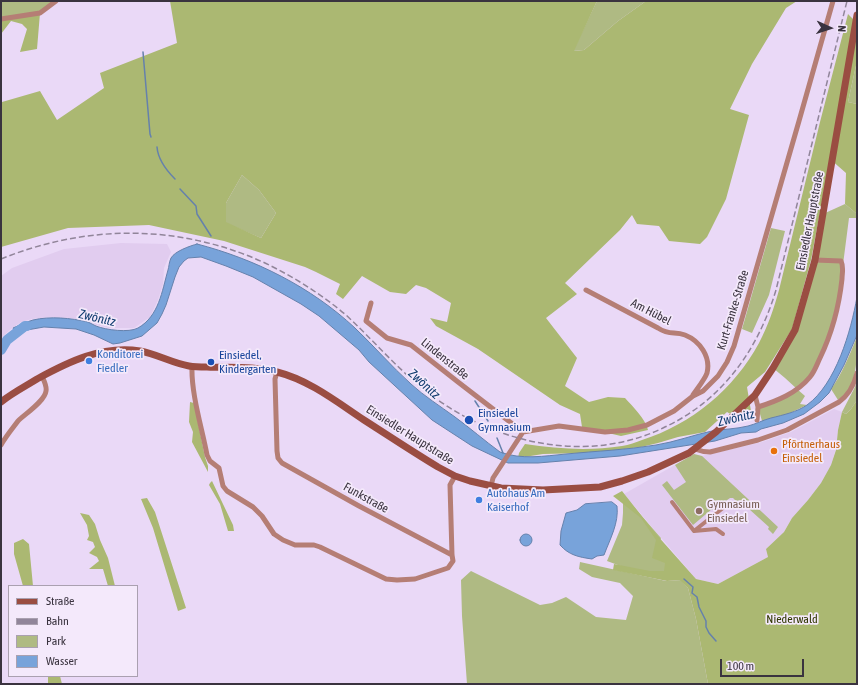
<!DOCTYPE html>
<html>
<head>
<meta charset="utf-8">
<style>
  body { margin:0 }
  #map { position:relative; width:858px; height:685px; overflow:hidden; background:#ead9f7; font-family:"Asap Condensed",sans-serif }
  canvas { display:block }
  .frame { position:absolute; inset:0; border:2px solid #3a333f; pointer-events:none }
  .legend { position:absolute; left:8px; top:585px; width:130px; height:92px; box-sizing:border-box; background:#f4e9fb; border:1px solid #aaa0b0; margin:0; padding:5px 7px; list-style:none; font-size:12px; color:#3a333f }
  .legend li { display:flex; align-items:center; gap:8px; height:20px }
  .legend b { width:20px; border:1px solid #aaa0b0 }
  .north { position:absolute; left:810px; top:8px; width:40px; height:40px; -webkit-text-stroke:3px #f4e9fb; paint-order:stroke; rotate:93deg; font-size:11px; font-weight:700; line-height:16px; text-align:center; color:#3a333f }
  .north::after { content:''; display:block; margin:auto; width:14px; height:18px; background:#3a333f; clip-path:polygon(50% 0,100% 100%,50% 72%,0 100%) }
  .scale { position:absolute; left:720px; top:659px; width:84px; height:18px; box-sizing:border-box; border:2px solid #3a333f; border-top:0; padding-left:5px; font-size:12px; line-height:14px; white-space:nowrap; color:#3a333f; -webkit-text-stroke:3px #f4e9fb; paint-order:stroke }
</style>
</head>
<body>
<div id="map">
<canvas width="858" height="685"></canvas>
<div class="frame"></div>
<ul class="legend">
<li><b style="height:5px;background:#9a4d42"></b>Straße</li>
<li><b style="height:5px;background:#91859a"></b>Bahn</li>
<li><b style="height:11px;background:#afba83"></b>Park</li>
<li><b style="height:11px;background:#78a3da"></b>Wasser</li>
</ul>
<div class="north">N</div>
<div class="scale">100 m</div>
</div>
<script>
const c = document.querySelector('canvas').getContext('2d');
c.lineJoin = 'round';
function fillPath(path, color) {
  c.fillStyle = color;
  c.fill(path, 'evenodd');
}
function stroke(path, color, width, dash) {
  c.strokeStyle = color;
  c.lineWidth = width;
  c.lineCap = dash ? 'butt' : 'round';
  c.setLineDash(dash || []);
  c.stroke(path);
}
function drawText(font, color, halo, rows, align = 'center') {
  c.font = font + ' "Asap Condensed",sans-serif';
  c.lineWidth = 3.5;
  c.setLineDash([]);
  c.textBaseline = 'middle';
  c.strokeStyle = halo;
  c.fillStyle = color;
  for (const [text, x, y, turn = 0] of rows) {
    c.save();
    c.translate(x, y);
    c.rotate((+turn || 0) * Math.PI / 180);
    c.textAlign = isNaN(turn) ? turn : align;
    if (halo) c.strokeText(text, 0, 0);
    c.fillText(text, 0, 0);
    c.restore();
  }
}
const built = new Path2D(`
  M121,243L167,244L171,252L164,268L163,284L158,300L150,317L134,328H109L96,325L90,322L70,318L50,317L32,319L21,322L11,329L1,338V276L12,268L64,249Z
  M834,409L842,412L838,430L836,449L831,465L821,483L808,500L792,518L784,532L766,549L768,557L718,584L696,579L624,494L694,454L702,456L762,442L791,432Z`);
const green = new Path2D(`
  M1,1H56L40,13L1,19Z
  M597,1H646L618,21L584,50L573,51Z
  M857,61V104L848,102Z
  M242,175L259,190L276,213L261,238L226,223V203Z
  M845,204L857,214V218H849L837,311L815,370L797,389L805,396L800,404L807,405L788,414L762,421L758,407L797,389L785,378L773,368L795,330L823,214Z
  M771,228L785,231L769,295L752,333L742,329Z
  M856,339H857C857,357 857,376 848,392C845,395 841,398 838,400L831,389C842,374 849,356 856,339Z
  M857,380V400L851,409L846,414L842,412L855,387Z
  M694,454L702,456L778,527L773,534L768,529L769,527L739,500L737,502L733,498H730L713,510L712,509L693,525L662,485L667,481L674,490L686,482L675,465Z
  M623,503H628L633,506L661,538L655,557L671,564L663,575L626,568L607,561L622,525L623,513Z
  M580,562L666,581L681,580L688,588L696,619L708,684H467L462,616L461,580L471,571L540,605L552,603L566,597L596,617L626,620L633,596L620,583L592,577L579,569Z`);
const forest = new Path2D(`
  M170,1H597L574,51L584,50L618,21L646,1H797L786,8L752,64L730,109L749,115L726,199L707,237L700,244L669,241L659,226L637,224L632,215L620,230L565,283L577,294L546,318L577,358L565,386L589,402L608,397L625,398C633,407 645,418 648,430L621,436L582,427L580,414L560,405L478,349L436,326L430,318L447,322L451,303L426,288L416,285L406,294L390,292L362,276L343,299L336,294L340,284L316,272L305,267L224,241L149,225L68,228L1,247V100L2,102L40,91L57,120L104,88L100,73L177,43ZM242,175L259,190L276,213L261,238L226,222V203Z
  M40,13L37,49L20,52L27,29L22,24L11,21L1,34V19Z
  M848,14L853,19L857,18V61L848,102L857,104V214L845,204L846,173L830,159L811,260L792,329L765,372L747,387L752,417L739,419L727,412L705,432L678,437L658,443L641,447L609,451L586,453L543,454L518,458L519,453L525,444C557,449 590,451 622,446C629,445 636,442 642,440C692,424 734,389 759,343C768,326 774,308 779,290L820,122Z
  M857,400V684H708L696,619L688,588L680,580L667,581L613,570L614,564L650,571H664L665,563L652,558L656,540L641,518L613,496L622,491L656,534L696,579L718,584L768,557L766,549L784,532L792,518L808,500L821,483L831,465L836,450L838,430L842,412L846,414L851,409Z
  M190,402L194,403L205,457L208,466V472L192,442L193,432L189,422Z
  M212,481L233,525L234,531H228L220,504L209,485L210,483Z
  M147,498L155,512L186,608L178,611L153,528L141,499Z
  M80,513L89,515L95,524L100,540L108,558L115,586H108L103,569H89L99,561L97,557L89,553L95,547L93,542L87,540L89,536L87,525Z
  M23,539L29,544L33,586H23L14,554V543Z
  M48,676H60L62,684H48Z`);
const water = new Path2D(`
  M197,244C255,259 311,287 355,328C374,346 391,366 411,384C424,396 440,406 455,417C470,428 485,441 500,452C521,460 545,456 566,454C596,451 626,450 656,445C675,442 693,435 712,431C724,429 736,429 748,426C756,424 763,420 771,418C783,415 797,412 807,405C836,384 851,331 857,297V335L844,365L829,393L820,402L804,414L783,423L761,429L756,432L741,433L715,441L620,456L538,463H508L472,446L432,420L369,362L359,350L319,316L301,304L253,277L226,266L201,257L188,258L184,261L179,267L175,277L166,305L162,314L157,323L142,336L120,343L113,344L94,335L76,329L44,327L27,330L17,335L13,328C20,325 26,322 33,320C50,316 71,318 88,322C91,323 93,325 96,326C106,330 129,333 138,328C159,316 162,291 168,270C169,267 169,262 171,258C175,251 190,246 197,244Z
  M612,502L617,506C619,523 610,539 604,555L597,556L592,559C578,557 569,555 560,545L561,531L566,513L577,510L585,504Z
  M520 540a6 6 0 1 1 12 0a6 6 0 1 1-12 0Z`);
const stream = new Path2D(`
  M143,52L150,134L151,137
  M157,147C158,160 166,170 175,179
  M180,189L196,206L197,214L211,236
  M475,401L488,421
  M497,438L503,453
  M684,579L693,587L692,593L697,597L699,607L706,621V627L709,633L716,641`);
const river = new Path2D(`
  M1,350L7,340L25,326H27`);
const pedestrian = new Path2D(`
  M672,502L694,531L716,529L723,534
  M694,531L728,504`);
const minor = new Path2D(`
  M1,19L40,13L56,1
  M586,290L658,328C670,336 674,331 685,335C700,341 711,357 707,373C705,379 697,389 693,395
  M371,303L366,321L387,338L411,345L458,382L523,432
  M192,366C191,394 202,428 207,455L210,461L219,468L223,486L227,491L253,507L262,516L274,534L283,540L295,545H314L320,547L386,579L397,580L415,579L448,568L453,561L452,555L450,485L455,476
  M277,372L275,379L277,451L278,458L282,463L359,506L452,555
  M755,395L758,407L757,420
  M758,407C777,401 797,393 810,377C815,371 817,364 820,358C832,333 839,307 842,279C842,273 844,267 841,261L815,260
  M1,445C6,436 12,429 18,421C25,414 45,401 46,391C47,386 44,381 42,376
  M695,449C700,451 705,452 710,452L758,440L787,430L839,402C849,395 854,385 857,373
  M491,486L493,478L523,432L559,426L605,432L628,430L647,425L674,411L693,396L703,391L718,376L727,362L734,346L799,121L833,1`);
const secondary = new Path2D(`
  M1,402C12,393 24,387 37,379C68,362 102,345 140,351C157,354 172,363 189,366C195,367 201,367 207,367C230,368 254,366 277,372C309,380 337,402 364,420C389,436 413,452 438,467L455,476L470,481L501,488L543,490L600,487L622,481L648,472L689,453L716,432L755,395L773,368L795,330L815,260L857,15`);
const rail = new Path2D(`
  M1,259C87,224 180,224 265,263C294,277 321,294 346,315C372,339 395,366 422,388C488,442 584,466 663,428C722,401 758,350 776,290L847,1`);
const markers = [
  [89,361,4,"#3f7fe0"],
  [211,362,4,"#1a4fb4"],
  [469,420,5,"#1a4fb4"],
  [774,451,4,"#e8710a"],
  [479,500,4,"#3f7fe0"],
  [699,511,4,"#8d6e63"]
];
const streetNames = [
  ["Einsiedler Hauptstraße",810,221,-79],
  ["Kurt-Franke-Straße",733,310,-73],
  ["Am Hübel",651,312,27],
  ["Lindenstraße",445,359,39],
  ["Einsiedler Hauptstraße",410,435,32],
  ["Funkstraße",366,498,29]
];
const shopNames = [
  ["Konditorei",97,354],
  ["Fiedler",97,368],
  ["Autohaus Am",487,493],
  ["Kaiserhof",487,507]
];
const transitNames = [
  ["Einsiedel,",219,355],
  ["Kindergarten",219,369],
  ["Einsiedel",478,413],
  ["Gymnasium",478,427]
];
const foodNames = [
  ["Pförtnerhaus",782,444],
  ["Einsiedel",782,458]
];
const educationNames = [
  ["Gymnasium",707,504],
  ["Einsiedel",707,518]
];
const parkNames = [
  ["Niederwald",792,619]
];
const waterNames = [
  ["Zwönitz",97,318,13],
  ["Zwönitz",424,384,42],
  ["Zwönitz",736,418,-13]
];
fillPath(built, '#e1ccef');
fillPath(green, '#afba83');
fillPath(forest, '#abb872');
fillPath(water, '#78a3da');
stroke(water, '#6581ac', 1);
stroke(stream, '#6581ac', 1.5);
stroke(river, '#78a3da', 10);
stroke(pedestrian, '#b57e75', 4);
stroke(minor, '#b57e75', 5);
stroke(secondary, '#9a4d42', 7);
stroke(rail, '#91859a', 1.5, [6, 3]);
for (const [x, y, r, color] of markers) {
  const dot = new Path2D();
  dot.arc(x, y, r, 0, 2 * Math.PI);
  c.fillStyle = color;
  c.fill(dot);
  stroke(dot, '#f4e9fb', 1.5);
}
drawText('12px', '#3a333f', '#f4e9fb', streetNames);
drawText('12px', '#366cbe', '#f4e9fb', shopNames, 'left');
drawText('12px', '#164399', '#f4e9fb', transitNames, 'left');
drawText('12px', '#c56008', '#f4e9fb', foodNames, 'left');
drawText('12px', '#785e54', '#f4e9fb', educationNames, 'left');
drawText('12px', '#303700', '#f4e9fb', parkNames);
drawText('italic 13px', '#123d70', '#f4e9fb', waterNames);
</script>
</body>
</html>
